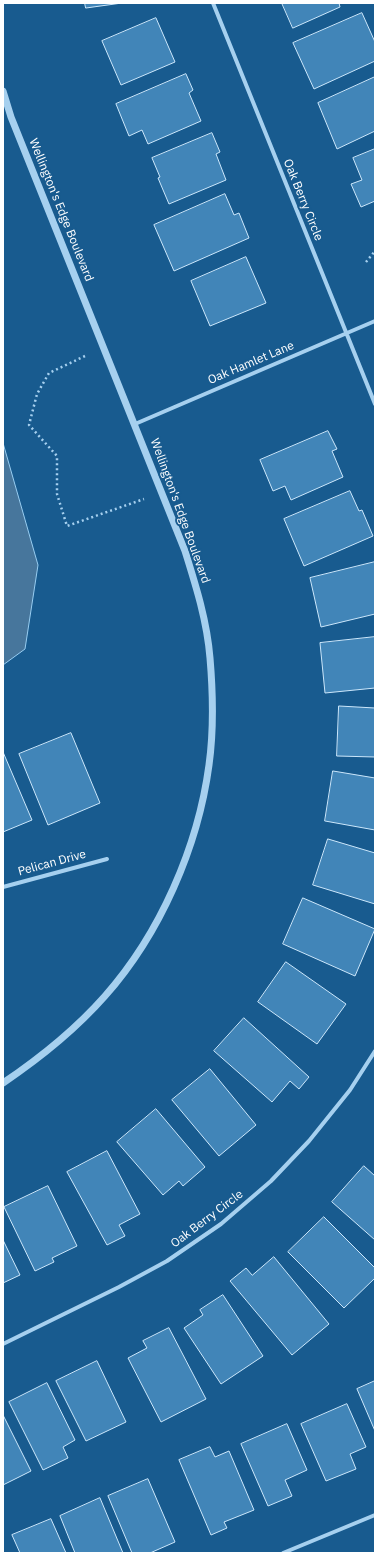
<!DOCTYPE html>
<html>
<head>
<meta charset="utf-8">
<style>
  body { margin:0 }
  #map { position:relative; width:378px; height:1556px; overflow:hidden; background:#185b8f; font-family:"IBM Plex Sans",sans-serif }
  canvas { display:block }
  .frame { position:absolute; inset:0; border:4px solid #fff; pointer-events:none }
</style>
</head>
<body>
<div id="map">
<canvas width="378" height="1556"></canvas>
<div class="frame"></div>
</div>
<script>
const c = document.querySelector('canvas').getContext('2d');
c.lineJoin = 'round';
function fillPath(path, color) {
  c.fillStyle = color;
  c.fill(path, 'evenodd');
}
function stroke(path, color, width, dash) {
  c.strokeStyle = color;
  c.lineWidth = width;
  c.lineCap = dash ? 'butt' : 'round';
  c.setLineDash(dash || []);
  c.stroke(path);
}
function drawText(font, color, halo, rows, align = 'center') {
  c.font = font + ' "IBM Plex Sans",sans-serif';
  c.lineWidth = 4;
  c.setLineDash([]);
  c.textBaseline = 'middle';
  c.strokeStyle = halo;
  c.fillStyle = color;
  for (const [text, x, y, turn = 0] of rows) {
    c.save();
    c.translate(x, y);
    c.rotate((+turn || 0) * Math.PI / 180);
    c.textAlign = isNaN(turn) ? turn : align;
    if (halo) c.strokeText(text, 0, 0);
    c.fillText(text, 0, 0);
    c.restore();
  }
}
const water = new Path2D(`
  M3,443L38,565L25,649L3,665Z`);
const building = new Path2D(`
  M85,3H122L86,8Z
  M282,3H339L340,7L293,28Z
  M362,13L375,42V61L314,89L293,43Z
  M156,18L175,62L121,85L102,41Z
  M186,74L193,90L189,93L201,121L148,144L142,130L129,136L116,104Z
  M375,77V131L337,149L318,103Z
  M212,133L220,152L216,154L226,180L169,204L158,178L160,177L152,158Z
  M375,149V201L361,207L351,184L362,180L353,158Z
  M225,194L234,215L239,213L249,238L174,271L154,225Z
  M246,257L266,303L210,326L191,281Z
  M328,431L337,449L332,451L343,477L291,500L285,486L273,491L260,460Z
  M350,491L359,511L362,510L373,536L304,566L284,519Z
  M375,562V614L321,627L310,578Z
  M375,637V688L325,693L320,643Z
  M339,706L375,708V757L337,756Z
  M71,733L100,803L48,825L19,754Z
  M3,752L32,820L3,832Z
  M333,771L375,778V830L325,821Z
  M328,839L375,853V904L313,885Z
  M303,898L375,929L355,976L283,944Z
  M286,962L346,1004L317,1044L258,1002Z
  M244,1018L309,1077L299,1089L290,1081L272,1102L214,1051Z
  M210,1069L256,1125L219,1156L172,1100Z
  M156,1109L205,1167L183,1186L179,1181L163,1195L117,1142Z
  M107,1151L140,1214L119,1225L125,1236L107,1245L67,1172Z
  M364,1166L375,1176V1240L332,1202Z
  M48,1186L77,1246L52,1258L54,1262L35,1271L4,1207Z
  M324,1217L375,1268V1278L344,1308L288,1252Z
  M3,1240L20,1275L3,1283Z
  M274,1257L329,1324L292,1355L230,1281L246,1268L252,1275Z
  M223,1295L263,1356L221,1384L184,1328L203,1315L200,1310Z
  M169,1328L206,1399L161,1422L128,1358L147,1348L143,1341Z
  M97,1361L126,1422L86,1441L56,1381Z
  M375,1381V1431L357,1389Z
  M47,1383L75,1440L63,1447L68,1458L43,1470L9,1402Z
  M347,1404L366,1447L350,1454L356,1469L326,1481L301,1424Z
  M3,1415L31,1471L3,1485Z
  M287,1424L307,1470L285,1480L292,1496L268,1506L241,1444Z
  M210,1447L215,1457L229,1451L254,1510L224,1522L227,1528L211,1535L179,1460Z
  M148,1479L175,1542L150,1553H132L108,1496Z
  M100,1498L123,1553H75L60,1516Z
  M51,1519L66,1553H20L12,1535Z`);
const path = new Path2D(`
  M366,262L375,251
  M85,356L49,373L37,394L29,425L57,456V494L67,526L144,499`);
const minor = new Path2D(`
  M213,3L375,404
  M135,424L375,321
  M3,887L107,859
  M3,1344L119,1287L167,1261L221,1224L271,1181L309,1141L350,1090L375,1051
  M283,1553L375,1515`);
const tertiary = new Path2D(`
  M3,91L11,117L185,551C196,586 207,621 210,658C213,693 214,729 209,765C198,847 160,934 105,996C75,1030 40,1058 3,1083`);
const streetNames = [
  ["Oak Berry Circle",303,200,68],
  ["Wellington's Edge Boulevard",61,210,68],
  ["Oak Hamlet Lane",251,363,-23],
  ["Wellington's Edge Boulevard",180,511,70],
  ["Pelican Drive",52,863,-15],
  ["Oak Berry Circle",207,1219,-37]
];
fillPath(water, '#47769c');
stroke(water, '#98cdf1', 1);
fillPath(building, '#4185b8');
stroke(building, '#cce7fb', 1);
stroke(path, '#a6d0ef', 2.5, [2, 3]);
stroke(minor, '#a6d0ef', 4);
stroke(tertiary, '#a6d0ef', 7);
drawText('12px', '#fff', '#185b8f', streetNames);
</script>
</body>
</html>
